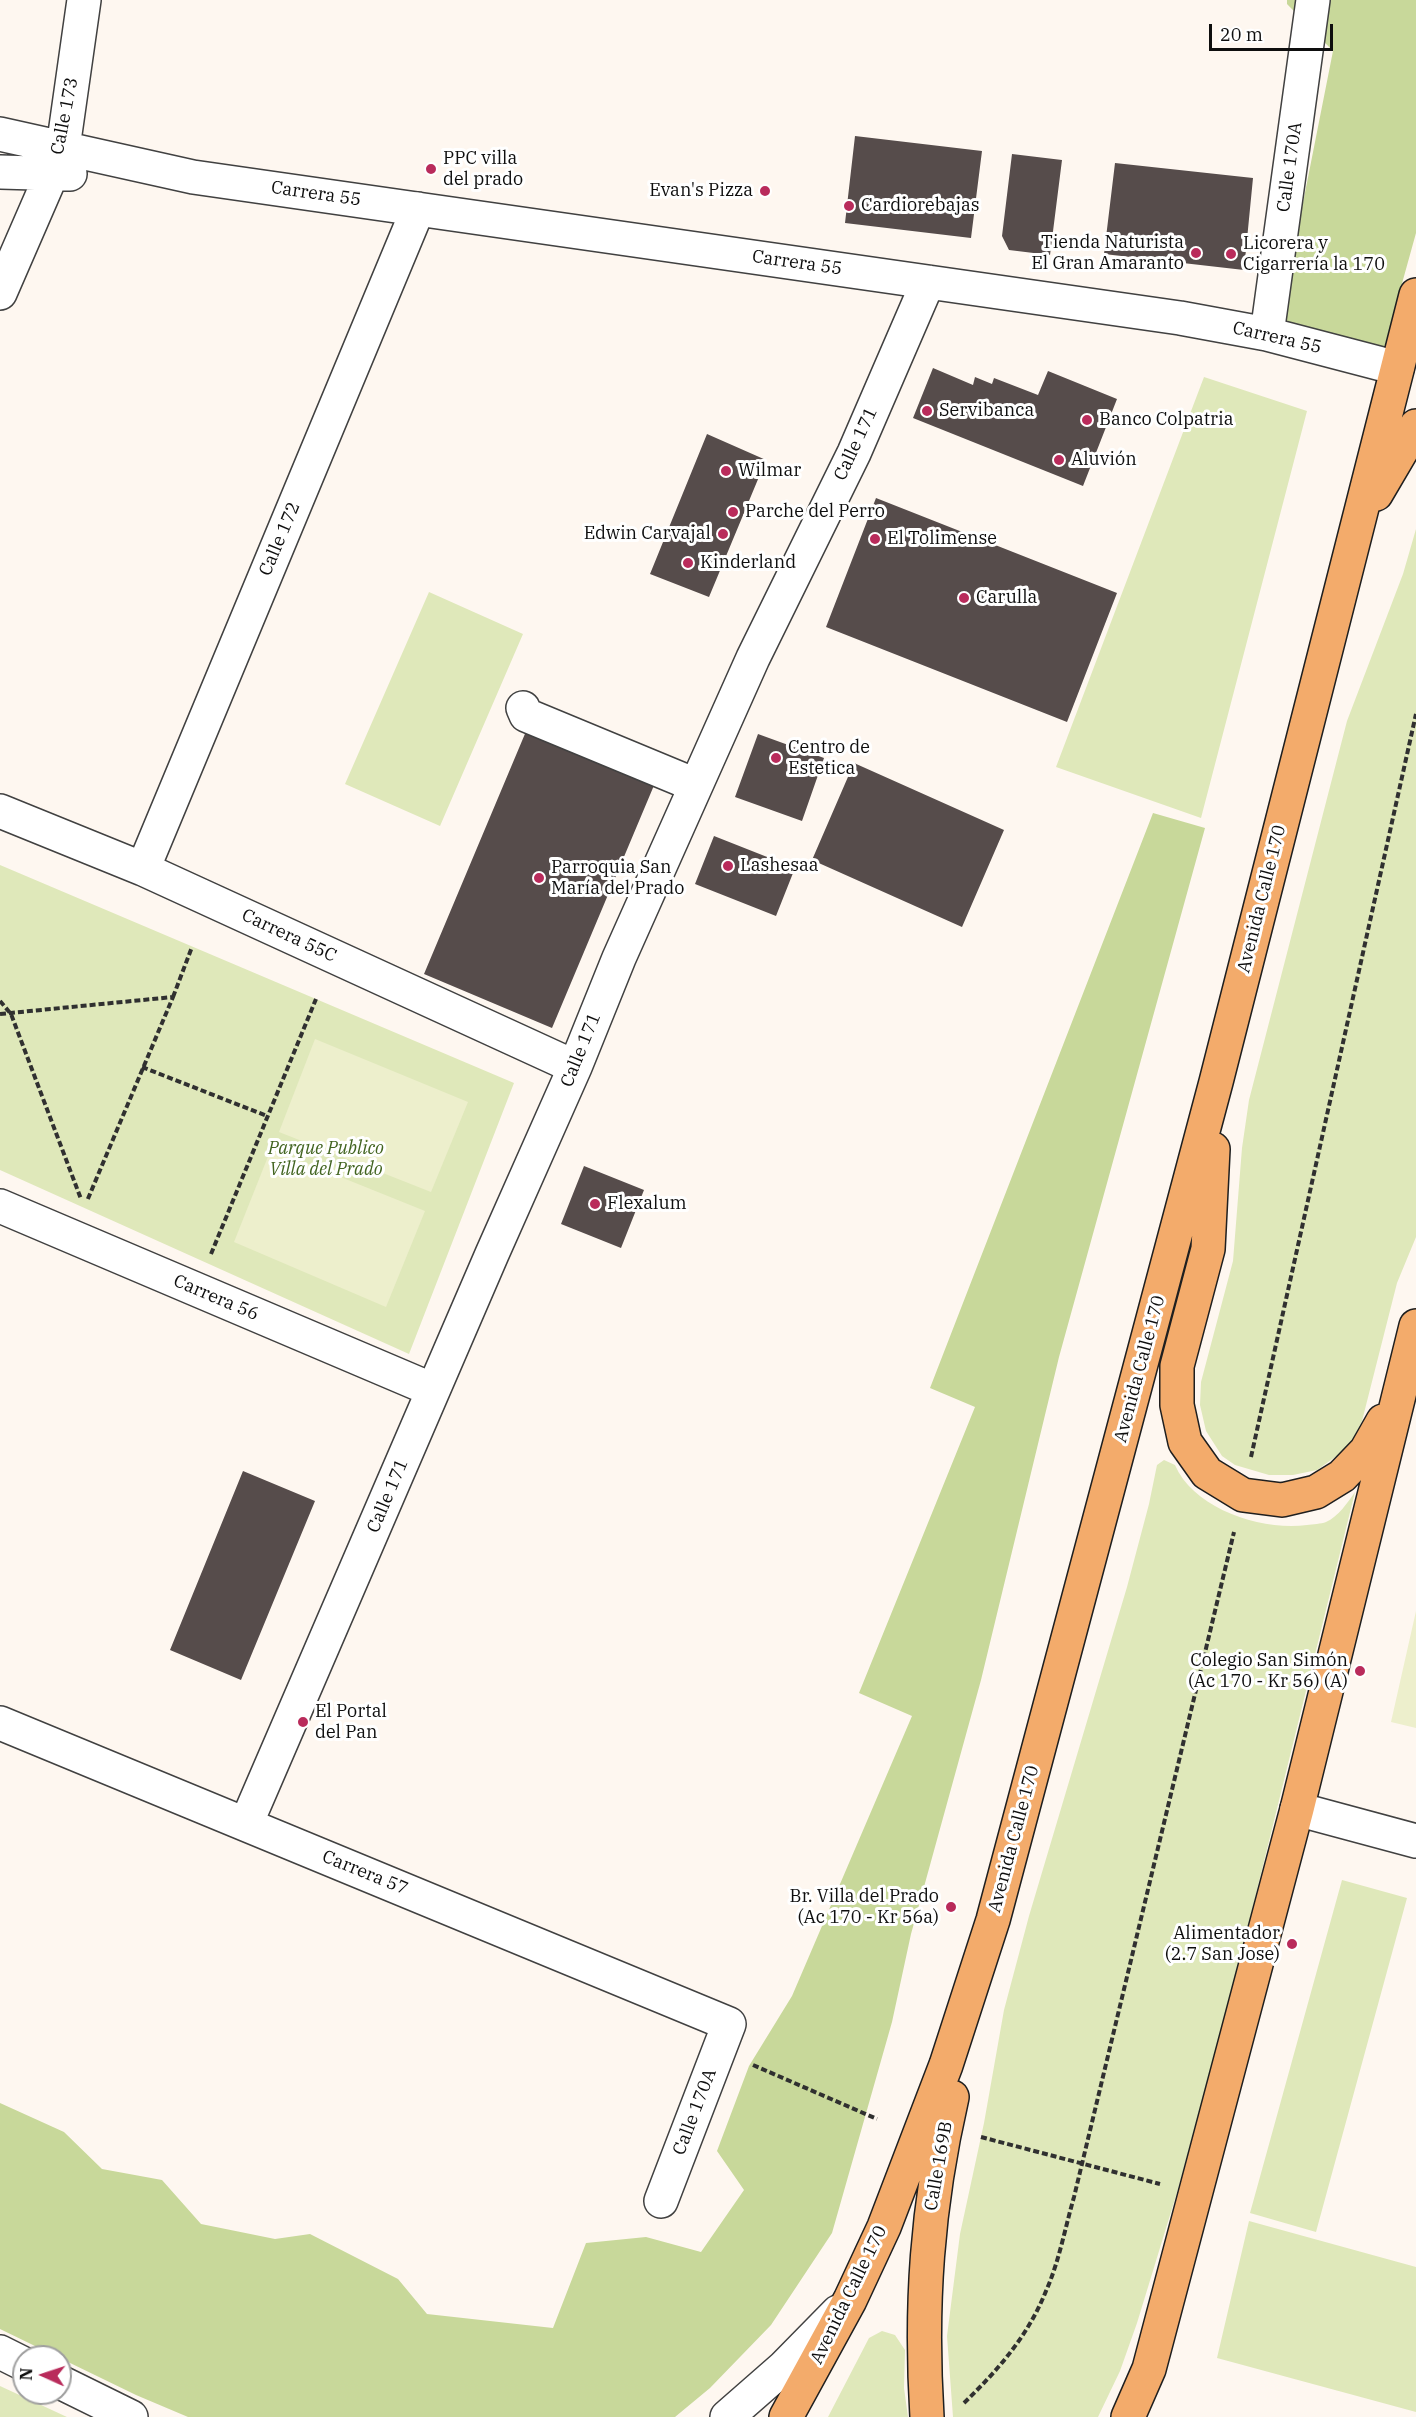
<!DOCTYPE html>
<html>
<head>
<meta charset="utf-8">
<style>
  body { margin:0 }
  #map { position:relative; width:1416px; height:2417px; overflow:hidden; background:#fef7f0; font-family:"IBM Plex Serif",serif }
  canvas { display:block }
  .north { position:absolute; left:12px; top:2345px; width:60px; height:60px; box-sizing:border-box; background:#fff; border:2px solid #9f9f9f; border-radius:50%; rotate:273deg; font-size:16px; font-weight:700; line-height:24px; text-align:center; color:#0e0e0e }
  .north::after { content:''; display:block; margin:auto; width:21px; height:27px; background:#b92b5b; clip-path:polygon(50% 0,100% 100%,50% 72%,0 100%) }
  .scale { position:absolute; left:1209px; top:24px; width:124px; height:27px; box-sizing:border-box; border:3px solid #0e0e0e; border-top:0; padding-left:8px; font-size:18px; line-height:21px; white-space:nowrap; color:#0e0e0e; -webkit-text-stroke:4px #fff; paint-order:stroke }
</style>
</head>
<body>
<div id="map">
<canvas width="1416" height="2417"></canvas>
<div class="north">N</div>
<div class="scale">20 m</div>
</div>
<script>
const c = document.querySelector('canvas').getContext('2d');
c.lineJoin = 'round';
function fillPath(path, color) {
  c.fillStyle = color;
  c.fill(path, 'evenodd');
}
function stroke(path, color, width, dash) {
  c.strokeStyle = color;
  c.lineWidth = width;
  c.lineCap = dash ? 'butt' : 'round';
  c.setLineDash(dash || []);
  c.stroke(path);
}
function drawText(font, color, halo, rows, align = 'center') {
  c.font = font + ' "IBM Plex Serif",serif';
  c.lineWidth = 6;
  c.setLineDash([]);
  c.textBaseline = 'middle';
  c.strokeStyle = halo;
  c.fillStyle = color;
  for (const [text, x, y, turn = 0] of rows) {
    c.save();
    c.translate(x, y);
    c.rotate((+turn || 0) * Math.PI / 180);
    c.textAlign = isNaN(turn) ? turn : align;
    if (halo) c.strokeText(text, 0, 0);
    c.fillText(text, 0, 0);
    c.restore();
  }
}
const green = new Path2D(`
  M1204,377L1307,411L1201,818L1056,767Z
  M1416,529V1237L1397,1283L1362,1421L1349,1447L1317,1470L1293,1475H1269L1235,1465L1222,1456L1206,1431L1200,1405L1201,1382L1233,1261L1242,1148L1249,1100L1347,721L1403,574Z
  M429,592L523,634L440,826L345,784Z
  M0,865L514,1083L409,1354L0,1170Z
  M1164,1460L1175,1465C1194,1509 1261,1531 1307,1525C1313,1524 1321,1524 1326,1522C1338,1517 1348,1502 1355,1492L1236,1975L1178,2189L1137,2323L1120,2371L1098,2417H953L947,2336L960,2234L984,2123L1004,2010L1029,1916L1127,1587L1149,1504L1157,1465Z
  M1342,1880L1407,1898L1316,2232L1250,2213Z
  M1249,2221L1416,2267V2412L1217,2358Z
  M882,2331L895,2335L905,2350L904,2388L908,2417H828L869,2338Z
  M0,2386L67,2417H0Z`);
const forest = new Path2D(`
  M1287,0H1416V233L1383,352L1280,319L1333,51L1287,4Z
  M1153,813L1205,828L1059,1357L981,1680L911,1934L892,2022L832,2233L771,2325L710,2388L675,2417H188L136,2395L0,2329V2103L64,2132L102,2169L162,2180L201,2224L275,2239L310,2234L398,2279L427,2314L553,2328L586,2243L646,2237L701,2252L744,2190L717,2151L749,2066L792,1996L912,1716L859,1693L975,1407L930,1388Z`);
const pitch = new Path2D(`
  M315,1039L468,1102L431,1192L279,1132Z
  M271,1149L425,1211L386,1307L234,1242Z
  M1416,1611V1728L1391,1722Z`);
const building = new Path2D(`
  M855,136L982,151L971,238L845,223Z
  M1012,154L1062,160L1050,255L1009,250L1002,236Z
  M1115,163L1253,178L1244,270L1104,254Z
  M933,368L973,385L975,377L992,384L994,378L1038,395L1048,371L1117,399L1083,486L913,418Z
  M707,434L766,460L709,597L650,574Z
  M876,498L1117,593L1067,722L826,627Z
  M527,729L655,783L552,1028L424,974Z
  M758,734L824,758L802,821L735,797Z
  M854,763L1004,830L962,927L812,860Z
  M714,836L795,868L776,916L695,884Z
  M584,1166L644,1190L621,1248L561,1224Z
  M243,1471L315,1501L241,1680L170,1650Z`);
const path = new Path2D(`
  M173,997L192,947
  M0,1001L11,1014L81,1199
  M0,1014L173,997L87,1201
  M142,1067L267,1116
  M211,1254L316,999
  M1251,1457L1416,714
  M753,2065L877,2119
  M981,2137L1160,2184
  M964,2403C998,2370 1028,2336 1046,2291C1059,2262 1065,2228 1074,2197L1234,1532`);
const minor = new Path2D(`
  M0,134L193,177L1180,318L1267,334L1397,368
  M0,172L70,174
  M0,293L63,148L84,0
  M1267,334L1313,0
  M523,708L526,715L695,785
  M0,811L143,869L575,1067
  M143,869L418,209
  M0,1206L433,1390
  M0,1723L729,2024L661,2201
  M1297,1809L1416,1841
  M246,1824L492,1254L575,1067L619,958L753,658L854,453L928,282
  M0,2352L24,2364
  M60,2382L131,2417
  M727,2417L783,2368L838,2312`);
const major = new Path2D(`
  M1376,494L1416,426
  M1213,1149L1208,1249L1177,1366V1405L1185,1442L1207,1473L1243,1495L1282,1500L1316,1492L1342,1476L1366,1451L1383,1421
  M786,2417L850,2300L884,2227L946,2065L993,1920L1216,1082L1416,295
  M927,2417C920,2305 927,2206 952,2097
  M1128,2417L1149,2369L1297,1809L1416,1326`);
const markers = [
  [431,169,6,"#b92b5b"],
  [765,191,6,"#b92b5b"],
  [849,206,6,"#b92b5b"],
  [1196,253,6,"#b92b5b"],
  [1231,254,6,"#b92b5b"],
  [927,411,6,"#b92b5b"],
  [1087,420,6,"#b92b5b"],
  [1059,460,6,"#b92b5b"],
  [726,471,6,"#b92b5b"],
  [733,512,6,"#b92b5b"],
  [723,534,6,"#b92b5b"],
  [875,539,6,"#b92b5b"],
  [688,563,6,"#b92b5b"],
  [964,598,6,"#b92b5b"],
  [776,758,6,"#b92b5b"],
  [728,866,6,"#b92b5b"],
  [539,878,6,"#b92b5b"],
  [595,1204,6,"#b92b5b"],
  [1360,1671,6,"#b92b5b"],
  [303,1722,6,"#b92b5b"],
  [951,1907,6,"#b92b5b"],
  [1292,1944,6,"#b92b5b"]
];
const streetNames = [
  ["Calle 173",65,116,-79],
  ["Calle 170A",1290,167,-82],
  ["Carrera 55",316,194,8],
  ["Carrera 55",797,263,8],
  ["Carrera 55",1277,338,13],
  ["Calle 171",856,444,-65],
  ["Calle 172",280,539,-67],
  ["Avenida Calle 170",1262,899,-76],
  ["Carrera 55C",289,936,25],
  ["Calle 171",581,1050,-68],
  ["Carrera 56",216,1298,23],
  ["Avenida Calle 170",1140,1369,-75],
  ["Calle 171",388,1496,-67],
  ["Avenida Calle 170",1014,1839,-75],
  ["Carrera 57",365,1873,22],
  ["Calle 170A",695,2112,-69],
  ["Calle 169B",939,2166,-80],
  ["Avenida Calle 170",849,2295,-64]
];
const poiNames = [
  ["PPC villa",443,159],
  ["del prado",443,180],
  ["Evan's Pizza",753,191,"right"],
  ["Cardiorebajas",861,206],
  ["Tienda Naturista",1184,243,"right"],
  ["El Gran Amaranto",1184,264,"right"],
  ["Licorera y",1243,244],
  ["Cigarrería la 170",1243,265],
  ["Servibanca",939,411],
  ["Banco Colpatria",1099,420],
  ["Aluvión",1071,460],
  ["Wilmar",738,471],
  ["Parche del Perro",745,512],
  ["Edwin Carvajal",711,534,"right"],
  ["El Tolimense",887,539],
  ["Kinderland",700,563],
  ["Carulla",976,598],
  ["Centro de",788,748],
  ["Estetica",788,769],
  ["Lashesaa",740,866],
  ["Parroquia San",551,868],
  ["María del Prado",551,889],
  ["Flexalum",607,1204],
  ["Colegio San Simón",1348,1661,"right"],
  ["(Ac 170 - Kr 56) (A)",1348,1682,"right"],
  ["El Portal",315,1712],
  ["del Pan",315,1733],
  ["Br. Villa del Prado",939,1897,"right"],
  ["(Ac 170 - Kr 56a)",939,1918,"right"],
  ["Alimentador",1280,1934,"right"],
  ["(2.7 San Jose)",1280,1955,"right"]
];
const parkNames = [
  ["Parque Publico",326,1149],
  ["Villa del Prado",326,1170]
];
fillPath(green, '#dfe8ba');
fillPath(forest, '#c8d89a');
fillPath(pitch, '#edefcc');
fillPath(building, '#564c4b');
stroke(minor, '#414141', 36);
stroke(major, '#1f1f1f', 36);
stroke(path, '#303030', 4, [6, 3]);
stroke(minor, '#fff', 33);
stroke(major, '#f3ab6b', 33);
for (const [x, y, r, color] of markers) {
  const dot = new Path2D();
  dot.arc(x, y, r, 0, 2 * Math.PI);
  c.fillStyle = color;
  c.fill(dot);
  stroke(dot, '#fff', 2);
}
drawText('18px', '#0e0e0e', '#fff', streetNames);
drawText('18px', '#0e0e0e', '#fff', poiNames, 'left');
drawText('italic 18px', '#426420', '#fff', parkNames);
</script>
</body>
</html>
